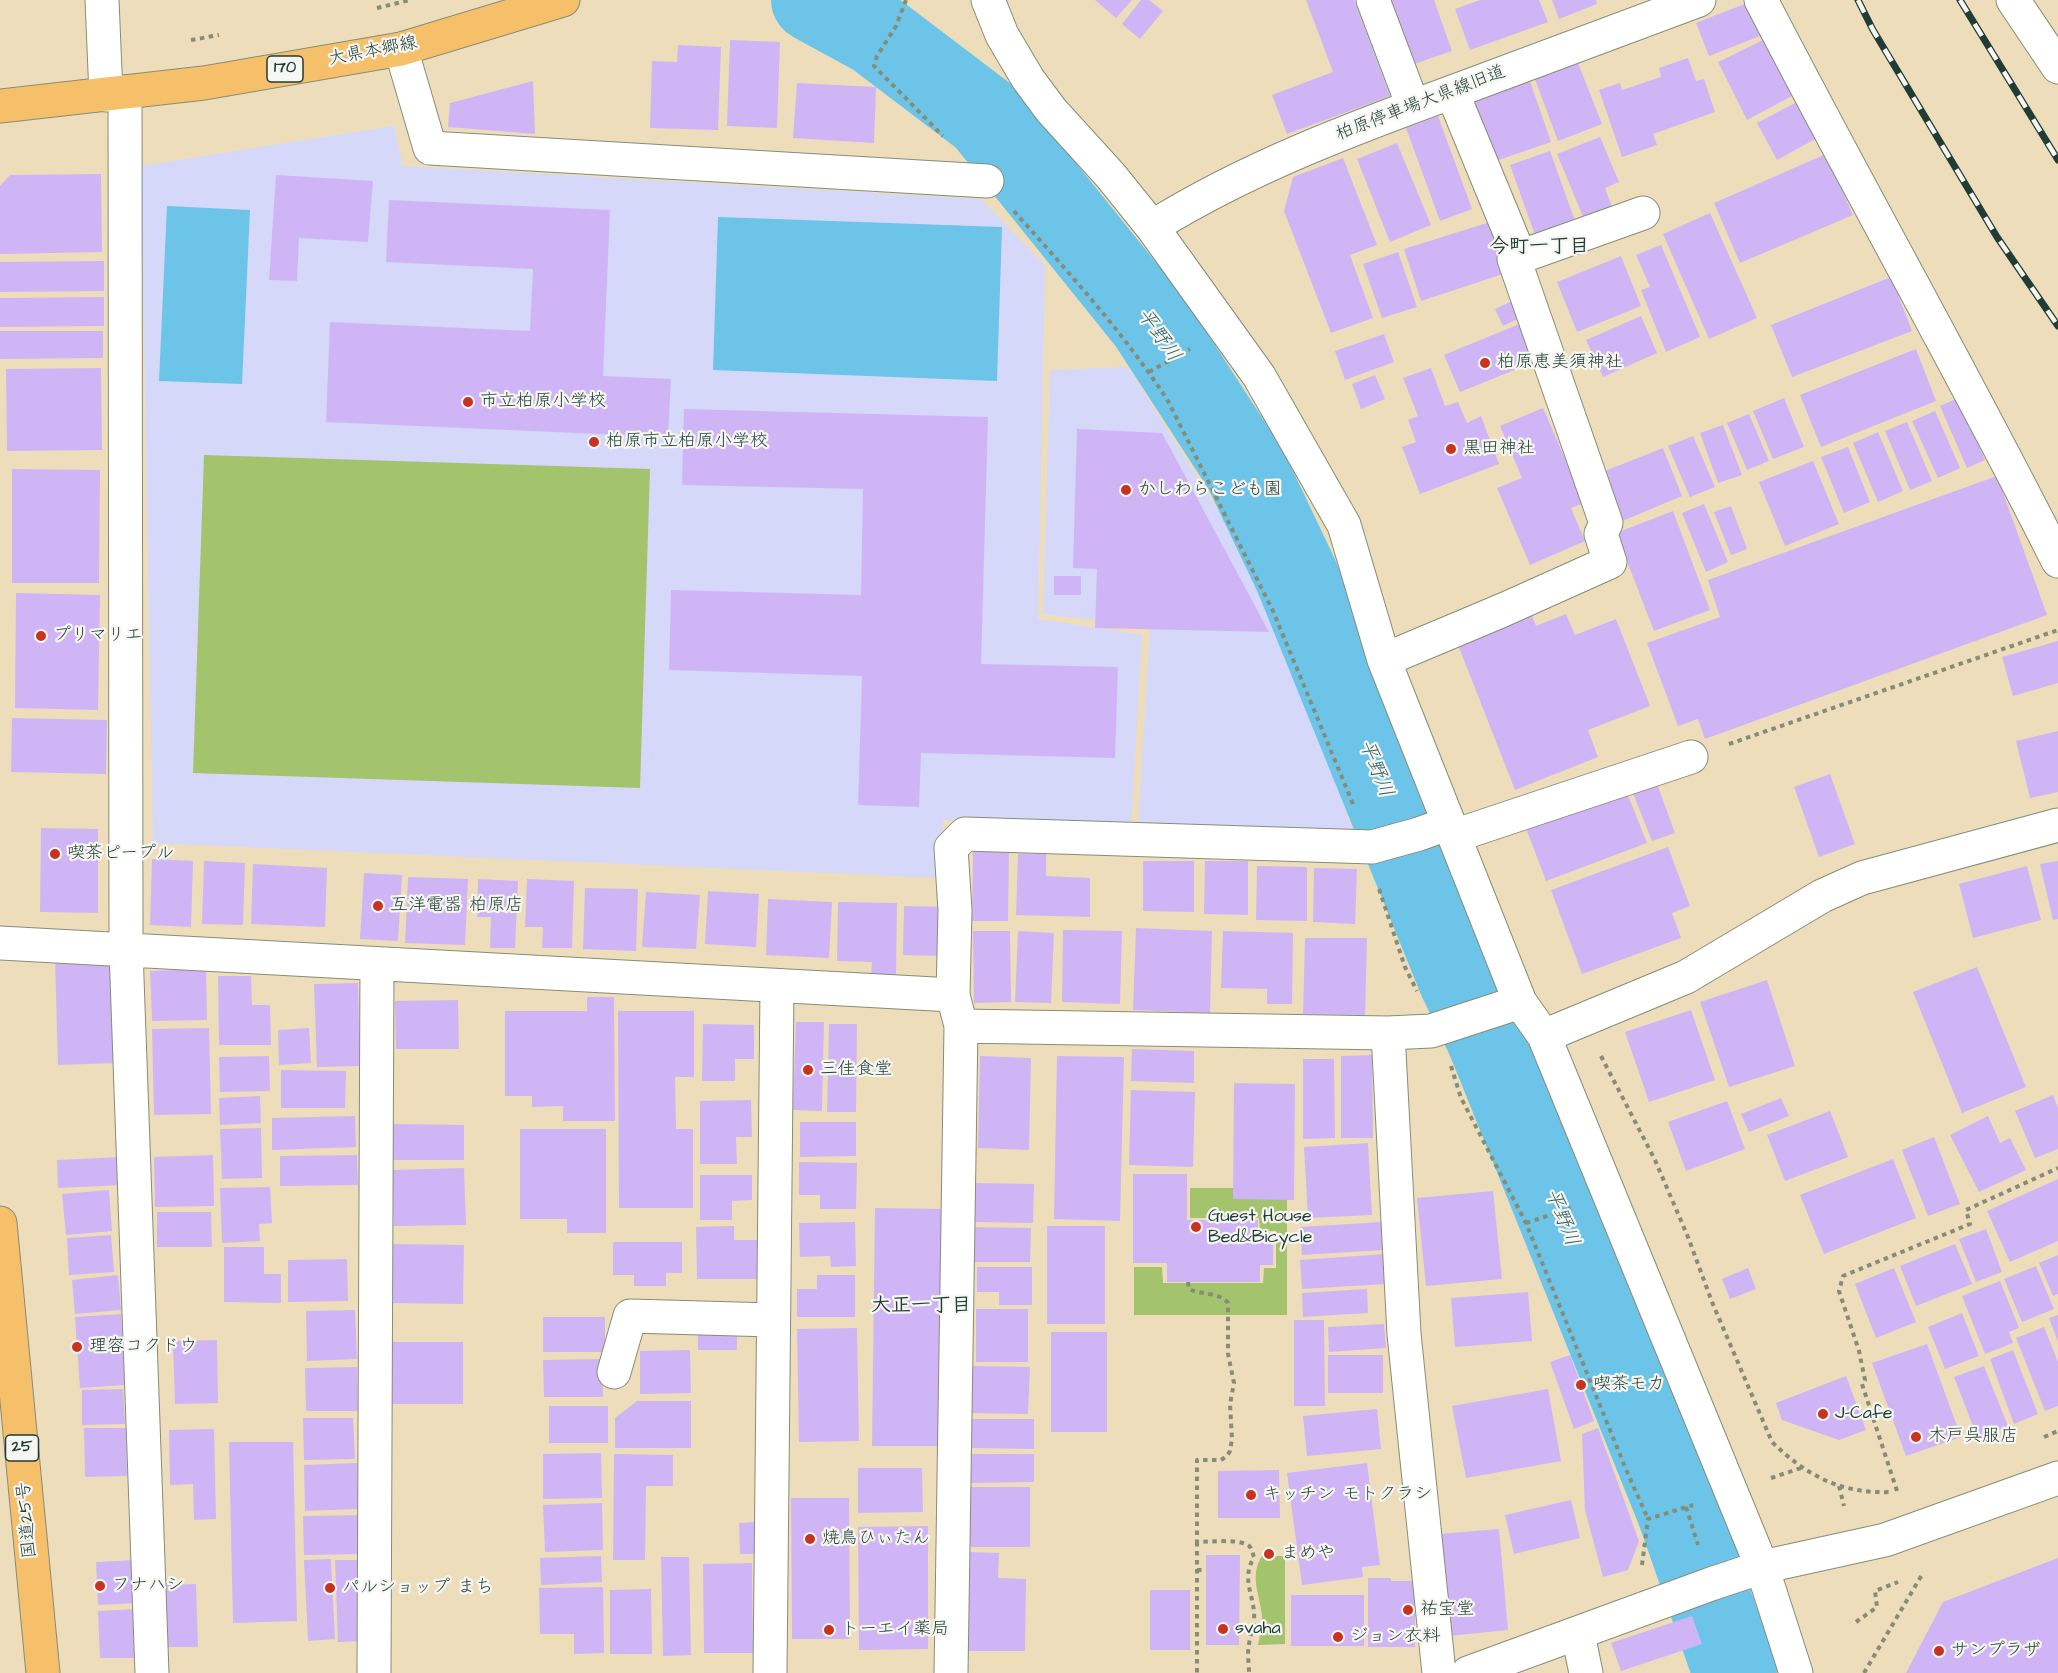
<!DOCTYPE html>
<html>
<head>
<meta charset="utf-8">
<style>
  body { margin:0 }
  canvas { display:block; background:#edddba }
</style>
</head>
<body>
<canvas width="2058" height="1673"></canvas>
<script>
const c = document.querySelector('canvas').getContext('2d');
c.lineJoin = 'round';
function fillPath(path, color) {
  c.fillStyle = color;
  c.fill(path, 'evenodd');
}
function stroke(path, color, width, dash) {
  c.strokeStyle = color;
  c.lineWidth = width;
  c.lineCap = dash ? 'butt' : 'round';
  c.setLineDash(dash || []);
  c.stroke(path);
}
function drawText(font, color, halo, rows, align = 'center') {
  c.font = font + ' "Architects Daughter","Klee One",sans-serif';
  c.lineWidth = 4.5;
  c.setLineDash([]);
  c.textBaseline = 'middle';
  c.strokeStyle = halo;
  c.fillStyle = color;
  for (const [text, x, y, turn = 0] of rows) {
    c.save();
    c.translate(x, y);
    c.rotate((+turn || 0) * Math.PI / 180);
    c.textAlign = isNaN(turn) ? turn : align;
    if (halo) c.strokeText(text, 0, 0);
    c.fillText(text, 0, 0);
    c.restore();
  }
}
const built = new Path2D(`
  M394,126L403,166L981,199L1045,265L1038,619L1142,635L1131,826L943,820L940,878L153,843L141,166Z
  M1128,367L1280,609L1352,829L1138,826L1150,626L1043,614L1050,370Z`);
const green = new Path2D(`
  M204,455L650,469L640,788L193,773Z
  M1190,1188H1287V1315H1134V1267H1162L1163,1283H1263L1264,1268H1276V1231H1260L1259,1218H1190Z
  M1262,1556H1285V1644L1258,1645C1260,1636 1262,1626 1262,1616C1260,1595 1249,1576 1262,1556Z`);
const water = new Path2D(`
  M167,206L250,210L242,384L159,381Z
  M718,217L1002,227L997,381L713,370Z`);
const river = new Path2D(`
  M813,0L877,35L985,117L1150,322L1246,470L1296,575L1460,979L1489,1040L1679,1512L1735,1673`);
const building = new Path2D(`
  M1095,0H1132L1116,18Z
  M1141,0H1149L1163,11L1140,39L1122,24Z
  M1306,0H1354L1390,96L1287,134L1272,95L1333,72Z
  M1387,0H1434L1452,51L1411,65Z
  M1480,0H1539L1548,22L1470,50L1455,9Z
  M1552,0H1596L1597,4L1559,19Z
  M1747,3L1760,36L1709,56L1696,23Z
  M730,40L780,42L777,128L727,126Z
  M1763,40L1792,96L1747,120L1718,62Z
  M678,45L721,47L718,130L650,128L652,61L677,62Z
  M1688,58L1696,81L1704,79L1715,112L1653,134L1657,145L1622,157L1599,90L1620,83L1622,90L1661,77L1659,68Z
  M1578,63L1602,124L1558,141L1535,79Z
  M533,81L535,134L448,127L450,103Z
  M1530,81L1551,142L1490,163L1469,102Z
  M797,83L876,87L874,143L793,138Z
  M1797,102L1817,138L1777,160L1757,123Z
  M1438,116L1472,209L1440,221L1406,128Z
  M1600,137L1619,182L1605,188L1612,207L1584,219L1557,154Z
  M1397,143L1431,225L1390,242L1357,159Z
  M1550,151L1575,221L1535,235L1510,165Z
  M1826,154L1853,215L1740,263L1714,203Z
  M1343,158L1377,245L1350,255L1373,318L1331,333L1284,211L1293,177Z
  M101,174L102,252L0,254V186L10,175Z
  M276,175L373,181L368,242L299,238L297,281L269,280Z
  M389,200L610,210L603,376L671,379L668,437L326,422L330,322L530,331L533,269L386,262Z
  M1710,213L1757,318L1709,339L1663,234Z
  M1490,222L1506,273L1421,301L1404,249Z
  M1661,245L1700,337L1666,352L1641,290L1650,287L1636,255Z
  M1398,252L1417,307L1382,318L1363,264Z
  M1621,256L1641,306L1577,332L1557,282Z
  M104,261V291L0,292V262Z
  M1891,277L1912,331L1792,377L1771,325Z
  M104,297V326L0,327V298Z
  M1519,298L1526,315L1503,326L1495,309Z
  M1641,316L1657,353L1603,377L1586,340Z
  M1524,322L1539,360L1460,392L1444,355Z
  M0,331H103V358L0,359Z
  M1384,334L1394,362L1345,380L1335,351Z
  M1916,349L1936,401L1821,447L1800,395Z
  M101,368L102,450L7,451L6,369Z
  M1431,368L1445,406L1458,402L1467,423L1481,416L1499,464L1420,494L1402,447L1416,442L1408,420L1418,416L1403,378Z
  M1375,375L1385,399L1361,409L1352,384Z
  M1784,398L1804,447L1773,459L1753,411Z
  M1958,398L1985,460L1967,468L1940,406Z
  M1543,408L1584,503L1571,508L1585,541L1530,565L1497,488L1522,478L1500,426Z
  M684,409L988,417L981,664L1118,667L1115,758L921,753L919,807L858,805L862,676L669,670L671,590L861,595L863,489L682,485Z
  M1935,411L1960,468L1938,478L1912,421Z
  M1749,414L1769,461L1747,470L1727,423Z
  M1907,422L1932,481L1910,490L1885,431Z
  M1723,425L1742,475L1718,483L1700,433Z
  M1077,429L1162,433L1269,632L1095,628L1097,569L1073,568Z
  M1878,432L1903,491L1878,502L1853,443Z
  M1693,436L1715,487L1690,497L1668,446Z
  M1848,447L1870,502L1844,513L1821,457Z
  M1663,448L1682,496L1620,522L1600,473Z
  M1813,461L1839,524L1785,546L1759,482Z
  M12,469L100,470L99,583H12Z
  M1997,476L2047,615L1705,739L1698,719L1678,726L1647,643L1720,617L1708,580Z
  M1704,504L1728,562L1706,572L1682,513Z
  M1731,506L1747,549L1731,555L1714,512Z
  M1673,511L1710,610L1654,631L1616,533Z
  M1054,576H1081V595H1054Z
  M16,593L100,595L98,710L15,708Z
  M1530,610L1536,626L1566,614L1575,635L1616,619L1650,706L1588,730L1598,757L1515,790L1456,640Z
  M2058,641V683L2013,696L2002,657Z
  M12,718L107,720L106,774L11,772Z
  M2058,731V792L2030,798L2016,741Z
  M1830,774L1855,844L1819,857L1794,787Z
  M1656,781L1675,833L1652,841L1632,791Z
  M1624,785L1647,843L1546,881L1524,823Z
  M41,828L98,829V913L40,912Z
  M1668,847L1690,906L1672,913L1681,938L1582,974L1551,890Z
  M973,851H1009L1008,921H972Z
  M1018,854H1046V876L1090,878V917L1016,915Z
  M152,859L193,861L191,927L150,925Z
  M204,861L245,863L243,925L202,924Z
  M1143,861H1194V912L1143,911Z
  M1205,861H1248V915L1204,914Z
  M2058,861V919L2053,920L2040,864Z
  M253,864L327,868L325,927L251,924Z
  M1257,866L1307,867V921L1256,920Z
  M2027,866L2041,920L1973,938L1959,884Z
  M1314,868L1357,869L1355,924L1313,922Z
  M364,873L402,875L398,941L360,939Z
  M408,877L468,879L465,945L405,943Z
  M478,879L518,881L515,948H490L491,917H477Z
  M527,879L574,881L572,948H542L543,927H525Z
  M585,888L638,889L636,951L583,949Z
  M708,891L759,894L756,947L705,944Z
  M646,892L700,895L696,949L642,947Z
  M768,899L832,902L829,958L766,955Z
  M838,902L897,903L896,975H871L872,962L837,961Z
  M904,906L946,907L944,956L903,955Z
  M1136,928L1212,931L1210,1013L1133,1010Z
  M1063,930L1122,931L1120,1004L1062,1002Z
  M973,931H1010L1011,1002L974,1003Z
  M1018,931L1054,933L1051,1003L1015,1002Z
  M1223,931L1293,933L1292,1004H1267V989L1221,988Z
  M1305,938H1367L1365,1015L1303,1014Z
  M113,956L116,1063L58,1065L55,958Z
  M1977,967L2026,1087L1962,1113L1913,992Z
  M206,969L207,1020L152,1021L150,971Z
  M218,976H251L252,1005H270L271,1045H219Z
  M1767,980L1795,1066L1729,1087L1700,1002Z
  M358,983L360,1066L317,1067L314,984Z
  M587,997H614L615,1121H563V1106L532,1107V1096H505V1011H587Z
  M458,1000L459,1049H396L395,1001Z
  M1691,1010L1715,1080L1649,1102L1625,1032Z
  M618,1011H694V1077H675L676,1129H693V1208H619Z
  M796,1022H824L822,1111L793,1110Z
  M703,1024L754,1025V1059H735V1081H702Z
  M829,1024H857L856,1112H827Z
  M209,1028L211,1114L154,1115L152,1029Z
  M309,1028L311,1063L279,1065L278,1030Z
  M1132,1049L1194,1051V1083L1131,1081Z
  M1372,1055L1373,1138H1341V1056Z
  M269,1056L270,1091L220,1092L219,1057Z
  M980,1056L1031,1058L1029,1150L978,1148Z
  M1057,1056L1124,1057L1120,1221L1054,1219Z
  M1303,1059H1334L1335,1138L1303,1139Z
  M281,1070L346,1071L345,1108H281Z
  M1234,1083L1295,1084L1294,1200L1233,1199Z
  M1131,1090L1195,1092L1193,1167L1129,1165Z
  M2053,1095L2058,1108V1149L2035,1158L2015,1111Z
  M260,1096L261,1123L220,1125L219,1098Z
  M1781,1098L1789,1116L1749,1132L1741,1114Z
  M751,1100L752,1137H736L737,1164H700V1101Z
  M1727,1101L1745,1149L1686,1171L1668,1122Z
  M1830,1111L1848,1157L1785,1181L1767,1135Z
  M355,1116L356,1147L272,1150V1118Z
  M1988,1116L2000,1143L2010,1138L2026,1170L1979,1192L1950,1135Z
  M800,1122H856V1156L800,1157Z
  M392,1124L464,1125V1160H391Z
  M261,1128L262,1178L222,1179L220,1129Z
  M520,1129H606V1233H567V1219H520Z
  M1934,1137L1960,1204L1928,1216L1902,1150Z
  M1368,1143L1372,1215L1308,1218L1304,1147Z
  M213,1155L214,1206L155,1207L154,1157Z
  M357,1155L358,1185L280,1186V1156Z
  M122,1157L123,1185L58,1188L57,1160Z
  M1893,1159L1916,1218L1824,1254L1800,1195Z
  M799,1162L857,1163L856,1209H820V1195H799Z
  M464,1168L466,1225L394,1226L392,1170Z
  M1133,1174H1187V1220H1258V1233H1273V1265H1260V1282H1167V1263H1133Z
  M700,1175H752V1200L732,1201V1220H700Z
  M2058,1179V1241L2010,1262L1987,1211Z
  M974,1183L1034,1184L1033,1223L973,1222Z
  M270,1187L272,1223L259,1224L260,1241L222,1243L220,1188Z
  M109,1190L112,1231L66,1235L62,1194Z
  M1493,1191L1502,1279L1426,1286L1417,1198Z
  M875,1208L943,1209L940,1446H872Z
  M157,1212H211L212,1247H157Z
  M855,1222L856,1266L831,1267L830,1256L800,1257L799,1223Z
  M1382,1222L1384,1250L1302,1255L1300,1227Z
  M734,1226V1240H757V1279H697L696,1227Z
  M1047,1226H1105V1324H1047Z
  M973,1227L1031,1228L1030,1262H972Z
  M1986,1229L2002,1272L1976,1282L1959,1239Z
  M111,1235L114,1272L69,1275L67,1238Z
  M613,1242H682V1273H666V1286H634V1275H613Z
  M391,1244L464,1245L463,1304L389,1303Z
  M1955,1244L1972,1284L1916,1306L1900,1266Z
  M224,1247H264V1274H281V1303L224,1302Z
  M1385,1254L1386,1284L1302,1289L1300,1260Z
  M2058,1255V1294L2053,1296L2039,1263Z
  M347,1259L348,1301L288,1302V1260Z
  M2036,1266L2054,1309L2022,1322L2004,1279Z
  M977,1267H1032V1305H999V1292H977Z
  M1748,1268L1756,1289L1730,1299L1722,1279Z
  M1894,1268L1916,1322L1876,1338L1855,1284Z
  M118,1275L121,1310L75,1314L72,1280Z
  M817,1275H855V1317H797V1289H817Z
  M2000,1281L2019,1328L2009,1332L2013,1343L1985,1354L1962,1296Z
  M1367,1289L1368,1313L1303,1317L1302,1293Z
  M1528,1292L1532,1341L1455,1347L1451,1298Z
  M976,1309H1028V1362H976Z
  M355,1310L357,1359L307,1361L306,1311Z
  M1962,1313L1979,1356L1945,1369L1928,1327Z
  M121,1314L125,1385L80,1388L75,1317Z
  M2058,1315V1342L2049,1318Z
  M543,1317H605V1352H543Z
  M1294,1320H1324L1325,1406H1294Z
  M1384,1324L1386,1348L1329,1352L1328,1327Z
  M2044,1327L2058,1362V1406L2045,1411L2016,1338Z
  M857,1328L859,1441L799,1442L797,1329Z
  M698,1329H737V1350H698Z
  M1051,1332H1107V1432H1051Z
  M217,1340L218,1403L175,1404L173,1341Z
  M389,1342H463V1404H389Z
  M1927,1344L1961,1437L1906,1456L1872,1363Z
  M690,1350L691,1393L640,1394V1351Z
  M2013,1350L2038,1414L2014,1424L1990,1359Z
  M1328,1355H1383V1393H1328Z
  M1570,1355L1594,1421L1574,1429L1550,1362Z
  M602,1359L603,1397H544L543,1360Z
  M973,1366L1030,1367L1028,1414L971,1413Z
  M1984,1366L2008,1426L1978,1439L1954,1377Z
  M357,1367L358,1411H306L305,1368Z
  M1846,1376L1866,1430L1839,1440L1782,1420L1776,1403Z
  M123,1389L125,1424L82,1425V1390Z
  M1548,1389L1561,1461L1466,1478L1452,1406Z
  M637,1401H691V1448H615V1418Z
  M549,1406H608V1443H549Z
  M1377,1409L1381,1449L1307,1456L1303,1416Z
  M303,1418H353L355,1459L304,1460Z
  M971,1419H1034V1449L971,1448Z
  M84,1428H126L127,1476L85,1477Z
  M1598,1428L1639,1541L1628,1570L1603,1577L1585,1510L1582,1434Z
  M214,1429L216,1519L194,1520L193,1484L170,1485L169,1430Z
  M229,1442H293L297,1621L233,1623Z
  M601,1453L602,1498L543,1499V1454Z
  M614,1454L673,1455V1486H646L645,1560H613Z
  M969,1454H1034V1482L969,1483Z
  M357,1463L358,1509L305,1511L304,1465Z
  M1367,1463L1380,1565L1362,1567L1363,1577L1302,1585L1287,1473Z
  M858,1468H922L923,1512L858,1513Z
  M1279,1470L1280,1518H1218V1471Z
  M970,1487H1030V1547H970Z
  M791,1498H849L850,1639H792Z
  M1571,1500L1580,1538L1514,1554L1505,1515Z
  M602,1503L603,1550L545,1552L543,1505Z
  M360,1515V1554L304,1555L303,1516Z
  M758,1522L759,1554H740L739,1523Z
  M928,1526V1649L859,1650L858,1527Z
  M1499,1529L1508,1630L1449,1636L1439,1534Z
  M967,1552L999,1553L998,1578L1026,1579L1025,1651H965Z
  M1206,1555H1240L1239,1645H1206Z
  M601,1556L602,1582L541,1585L540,1558Z
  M661,1557H689L691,1655L663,1656Z
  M2058,1558V1673H1906L1943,1602Z
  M331,1559L335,1639L308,1641L304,1560Z
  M137,1560L138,1603L98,1605L96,1562Z
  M335,1560H362L366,1641L338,1642Z
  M752,1563L753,1653H704L703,1564Z
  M1368,1578H1391V1581H1415V1647H1368Z
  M196,1584L198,1647H168L166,1585Z
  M603,1587L604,1653L574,1654V1634H540L539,1588Z
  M651,1589L652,1654H610V1590Z
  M1150,1590H1190V1650H1150Z
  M1291,1595H1364V1646H1291Z
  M138,1609L140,1658H100L98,1611Z
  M1692,1616L1702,1644L1621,1671L1611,1643Z`);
const path = new Path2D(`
  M906,0L896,26L877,56L874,66L943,136
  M377,8L410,0
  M191,40L219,35
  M1014,211C1068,272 1124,333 1168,401L1273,611L1353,804
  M1149,372L1190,349
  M1729,744L2058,630
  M1379,889L1405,967L1417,991
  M1601,1056L1655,1160L1688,1237L1712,1302L1772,1442C1807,1476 1841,1494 1891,1492
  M1451,1066L1461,1098L1526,1223L1625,1467L1648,1519
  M1526,1223L1571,1208
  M1188,1282L1189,1289C1201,1295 1220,1292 1228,1303V1354L1234,1383L1230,1404L1232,1439L1230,1451L1227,1456L1221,1460H1197V1542C1209,1542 1243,1538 1250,1547C1252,1549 1253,1555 1254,1557C1240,1582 1256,1596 1254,1621C1253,1629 1250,1637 1249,1644C1247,1653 1249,1664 1249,1673
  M2044,1437L2058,1431
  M1771,1478L1801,1468
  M1839,1486L1844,1506
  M1897,1491L1862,1384L1865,1380L1859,1351L1839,1291L1843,1276L1970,1224L1966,1210L2058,1168
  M1686,1507L1698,1545
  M1197,1542V1673
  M1642,1565L1648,1519L1693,1505
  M1197,1570H1206
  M1856,1622L1877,1607L1875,1591L1898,1582
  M1864,1673L1923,1573`);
const minor = new Path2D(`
  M102,0L106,95
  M988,0L1002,35L1028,79L1051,110L1111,176L1152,227L1259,376L1344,525L1384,660L1520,1002L1544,1036L1762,1567L1796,1673
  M1373,0L1413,106
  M1761,0C1858,188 1963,372 2058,561
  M2013,0L2058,67
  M401,49L430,148L987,181
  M125,92L126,950L152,1673
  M1452,92L1520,257
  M1152,227C1247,168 1351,129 1455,91C1537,61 1618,30 1699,0
  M1384,660L1503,610L1610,562L1601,534L1606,523L1514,259L1643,213
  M1454,836L1691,757
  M0,943L953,995L961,1026L951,1673
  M953,995L955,910L951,848L965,834L1372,847L1419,834L1449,823
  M961,1026L1388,1033L1431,1031L1520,1002
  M1388,1033L1404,1334L1439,1673
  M1544,1036L1686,977L1822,896L1862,878L2058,825
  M614,1372L630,1316L773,1320
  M1578,1634L1586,1673
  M374,1673L377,964
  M770,1673L777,986
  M1468,1673L1711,1584L1762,1567L1885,1540L2058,1478`);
const highway = new Path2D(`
  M0,106L204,83L401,49L563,0
  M0,1223L43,1673`);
const rail = new Path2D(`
  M1858,0L1873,30L1997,237L2058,326
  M1960,0L2058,160`);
const markers = [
  [1485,363,6,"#c8321e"],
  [468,402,6,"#c8321e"],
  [594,442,6,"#c8321e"],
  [1451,449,6,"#c8321e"],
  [1126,490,6,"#c8321e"],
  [41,636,6,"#c8321e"],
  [55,854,6,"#c8321e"],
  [378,906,6,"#c8321e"],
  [808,1070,6,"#c8321e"],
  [1196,1227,6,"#c8321e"],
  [77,1347,6,"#c8321e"],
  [1581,1385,6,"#c8321e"],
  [1823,1414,6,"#c8321e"],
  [1916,1437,6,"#c8321e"],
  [1251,1495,6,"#c8321e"],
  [810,1539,6,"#c8321e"],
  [1269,1554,6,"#c8321e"],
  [100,1586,6,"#c8321e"],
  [330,1588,6,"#c8321e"],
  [1408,1610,6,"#c8321e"],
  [1223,1629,6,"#c8321e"],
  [829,1630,6,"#c8321e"],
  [1338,1637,6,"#c8321e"],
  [1939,1651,6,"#c8321e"]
];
const shields = [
  [285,69,36],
  [22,1448,33]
];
const shieldNames = [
  ["170",285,69],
  ["25",22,1448]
];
const streetNames = [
  ["大県本郷線",373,52,-11],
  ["柏原停車場大県線旧道",1421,104,-21],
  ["国道25号",28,1520,-95]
];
const poiNames = [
  ["柏原恵美須神社",1497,363],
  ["市立柏原小学校",480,402],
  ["柏原市立柏原小学校",606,442],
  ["黒田神社",1463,449],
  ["かしわらこども園",1138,490],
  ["プリマリエ",53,636],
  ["喫茶ピープル",67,854],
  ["互洋電器 柏原店",390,906],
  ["三佳食堂",820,1070],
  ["Guest House",1208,1217],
  ["Bed&Bicycle",1208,1238],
  ["理容コクドウ",89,1347],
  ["喫茶モカ",1593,1385],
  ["J-Cafe",1835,1414],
  ["木戸呉服店",1928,1437],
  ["キッチン モトクラシ",1263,1495],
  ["焼鳥ひぃたん",822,1539],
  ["まめや",1281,1554],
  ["フナハシ",112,1586],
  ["パルショップ まち",342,1588],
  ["祐宝堂",1420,1610],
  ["svaha",1235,1629],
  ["トーエイ薬局",841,1630],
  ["ジョン衣料",1350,1637],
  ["サンプラザ",1951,1651]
];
const neighbourhoodNames = [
  ["今町一丁目",1539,248],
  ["大正一丁目",921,1307]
];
const waterNames = [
  ["平野川",1158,336,55],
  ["平野川",1375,769,68],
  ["平野川",1561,1218,68]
];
fillPath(built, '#d5d8f9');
fillPath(green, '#a3c36c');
fillPath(water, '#6cc4e9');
stroke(river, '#6cc4e9', 84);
fillPath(building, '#d0b5f6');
stroke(minor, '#868d77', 35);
stroke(highway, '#868d77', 35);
stroke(path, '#868d77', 4, [4.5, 4.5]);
stroke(minor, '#fff', 33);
stroke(highway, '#f6c06b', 33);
stroke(rail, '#1f3d34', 7);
stroke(rail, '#f6f6f2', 4.5, [14]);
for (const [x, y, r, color] of markers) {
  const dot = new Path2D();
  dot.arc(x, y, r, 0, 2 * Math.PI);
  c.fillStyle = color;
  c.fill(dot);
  stroke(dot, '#f6f6f2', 2);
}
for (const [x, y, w] of shields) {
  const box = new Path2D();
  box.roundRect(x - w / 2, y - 13, w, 26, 4.5);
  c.fillStyle = '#f6f6f2';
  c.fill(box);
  stroke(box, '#1f3d34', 1.5);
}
drawText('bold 16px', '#1f3d34', null, shieldNames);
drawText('18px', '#1f3d34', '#f6f6f2', streetNames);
drawText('18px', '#1f3d34', '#f6f6f2', poiNames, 'left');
drawText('bold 20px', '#1f3d34', '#f6f6f2', neighbourhoodNames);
drawText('italic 20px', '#325f61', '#f6f6f2', waterNames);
</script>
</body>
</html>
